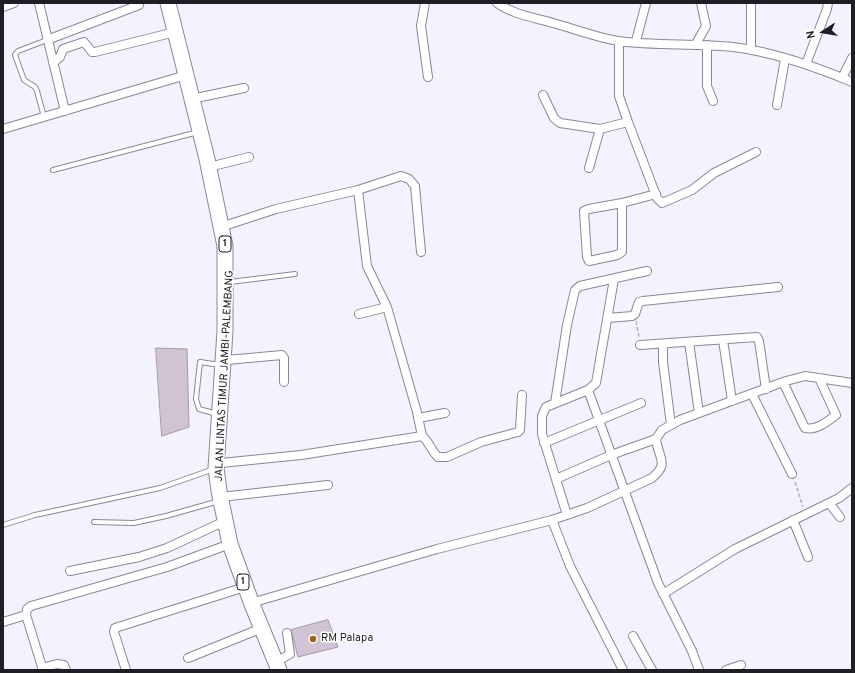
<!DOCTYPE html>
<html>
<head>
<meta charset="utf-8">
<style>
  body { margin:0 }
  #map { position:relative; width:855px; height:673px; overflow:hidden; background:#f4f2fe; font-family:Overpass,sans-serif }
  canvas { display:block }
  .frame { position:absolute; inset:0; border:4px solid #1f1e24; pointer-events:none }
  .north { position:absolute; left:803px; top:12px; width:40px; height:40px; -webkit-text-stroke:3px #fff; paint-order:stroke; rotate:258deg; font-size:11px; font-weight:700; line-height:16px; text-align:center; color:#1f1e24 }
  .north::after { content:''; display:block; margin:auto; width:14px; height:18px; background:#1f1e24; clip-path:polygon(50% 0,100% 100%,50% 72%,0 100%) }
</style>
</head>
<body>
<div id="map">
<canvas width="855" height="673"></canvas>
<div class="frame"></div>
<div class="north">N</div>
</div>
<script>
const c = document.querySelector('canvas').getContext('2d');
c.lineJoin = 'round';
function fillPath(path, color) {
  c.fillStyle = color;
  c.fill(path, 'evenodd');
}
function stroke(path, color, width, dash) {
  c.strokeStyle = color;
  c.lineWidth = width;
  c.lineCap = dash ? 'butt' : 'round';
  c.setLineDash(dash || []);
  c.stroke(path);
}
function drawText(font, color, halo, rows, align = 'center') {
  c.font = font + ' Overpass,sans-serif';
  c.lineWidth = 3;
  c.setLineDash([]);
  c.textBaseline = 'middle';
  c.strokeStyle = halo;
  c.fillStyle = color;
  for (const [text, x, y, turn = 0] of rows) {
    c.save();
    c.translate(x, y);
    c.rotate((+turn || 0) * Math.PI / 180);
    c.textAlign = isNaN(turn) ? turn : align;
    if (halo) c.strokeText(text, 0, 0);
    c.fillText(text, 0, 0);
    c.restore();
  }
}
const building = new Path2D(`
  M156,348L187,349L189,427L162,436Z
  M328,620L338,647L298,657L291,630Z`);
const path = new Path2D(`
  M636,321L639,337
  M795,482L803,507`);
const lane = new Path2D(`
  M44,117L37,91L35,87L24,80L15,55L18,51L47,40
  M53,170L198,132
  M230,282L295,274
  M217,414L199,409L196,399L200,362L220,365
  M94,522L134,523L166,516L219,501
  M3,525L35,515L160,488L214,469`);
const street = new Path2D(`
  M39,3L65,111
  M425,3L421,26L428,77
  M497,3C514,15 533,17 553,23C575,29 595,37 618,41C656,46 695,43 733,47C774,52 814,66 852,82
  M751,3V50
  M3,7L14,3
  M47,40L139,5
  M636,41L646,3
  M696,44L706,26L701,3
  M707,45V86L713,101
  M53,63L60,57L63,49L84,42L92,52H95L175,32
  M806,64L827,9L828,3
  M842,78L852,58
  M543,95L554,118L560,123L600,129
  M196,98L244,88
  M777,105L785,59
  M628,122L657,198L662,203L692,190L714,173L756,152
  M3,129L186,75
  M213,166L249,157
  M589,168L600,129L628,122L619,96V41
  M358,190L401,176L409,179L415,186L421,252
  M622,203V252L617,255L589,261L587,257L584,211L589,209L622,203L656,194
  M359,314L387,307
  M608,318L632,316L635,314L639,302L643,301L778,287
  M723,340L732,401
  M689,342L699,413
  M640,345L757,337L759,341L766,389
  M663,345V362L671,425
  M227,360L282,355L284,358V382
  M783,382L803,424L805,428C816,431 828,421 836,415L819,378
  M588,390L658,583L692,651L699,670
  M752,394L792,474
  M555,403L567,325L575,290L580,286L647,271
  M418,418L445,413
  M422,436C429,441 431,451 438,457H447L481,442L518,432L520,430L522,395
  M544,443L641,403
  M221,463L301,455L422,436L417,412L387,307L367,266L358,190L276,209L227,225
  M556,479L611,455L656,439
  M221,497L328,485
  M829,503L840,517
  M567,515L542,434V416L546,407L588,390L596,383L614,279
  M552,520L570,566L623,670
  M793,520L808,557
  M70,571L139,557L167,548L225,521
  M663,594L735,549L839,498L852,488
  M251,603L437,549L552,520L587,508L652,478C670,463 658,458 656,439L662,430L680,420L786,381L805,376L852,383
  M3,622L26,615
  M633,636L652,670
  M188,658L262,628
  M276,662L290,654L287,633
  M42,668L57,664L64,665L66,670
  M43,670L26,615L27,609L31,606L167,567L230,544
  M126,670L114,632L115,628L245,587
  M726,670L741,665`);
const highway = new Path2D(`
  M168,3L207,159L225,246V331L216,468L219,491L230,544L253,607L279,670`);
const markers = [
  [313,639,4,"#9a631e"]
];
const shields = [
  [225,244,12],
  [243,582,12]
];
const shieldNames = [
  ["1",225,244],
  ["1",243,582]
];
const streetNames = [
  ["JALAN LINTAS TIMUR JAMBI-PALEMBANG",225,376,-87]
];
const poiNames = [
  ["RM Palapa",321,639]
];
fillPath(building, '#d0c3d3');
stroke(building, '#a498a7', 1);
stroke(lane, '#898797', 6);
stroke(street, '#898797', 10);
stroke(highway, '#898797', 17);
stroke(path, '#b3b2bc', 1.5, [4, 2]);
stroke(lane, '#fff', 4);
stroke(street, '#fff', 8);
stroke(highway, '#fff', 15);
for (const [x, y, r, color] of markers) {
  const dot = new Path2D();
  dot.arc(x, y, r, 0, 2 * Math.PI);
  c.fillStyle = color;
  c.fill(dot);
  stroke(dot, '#fff', 1.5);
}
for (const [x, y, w] of shields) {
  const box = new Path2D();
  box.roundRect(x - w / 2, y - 8, w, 16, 3);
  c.fillStyle = '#fff';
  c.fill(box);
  stroke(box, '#1f1e24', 1);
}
drawText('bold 10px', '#1f1e24', null, shieldNames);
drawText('11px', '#1f1e24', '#fff', streetNames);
drawText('11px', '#1f1e24', '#fff', poiNames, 'left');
</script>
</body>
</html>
